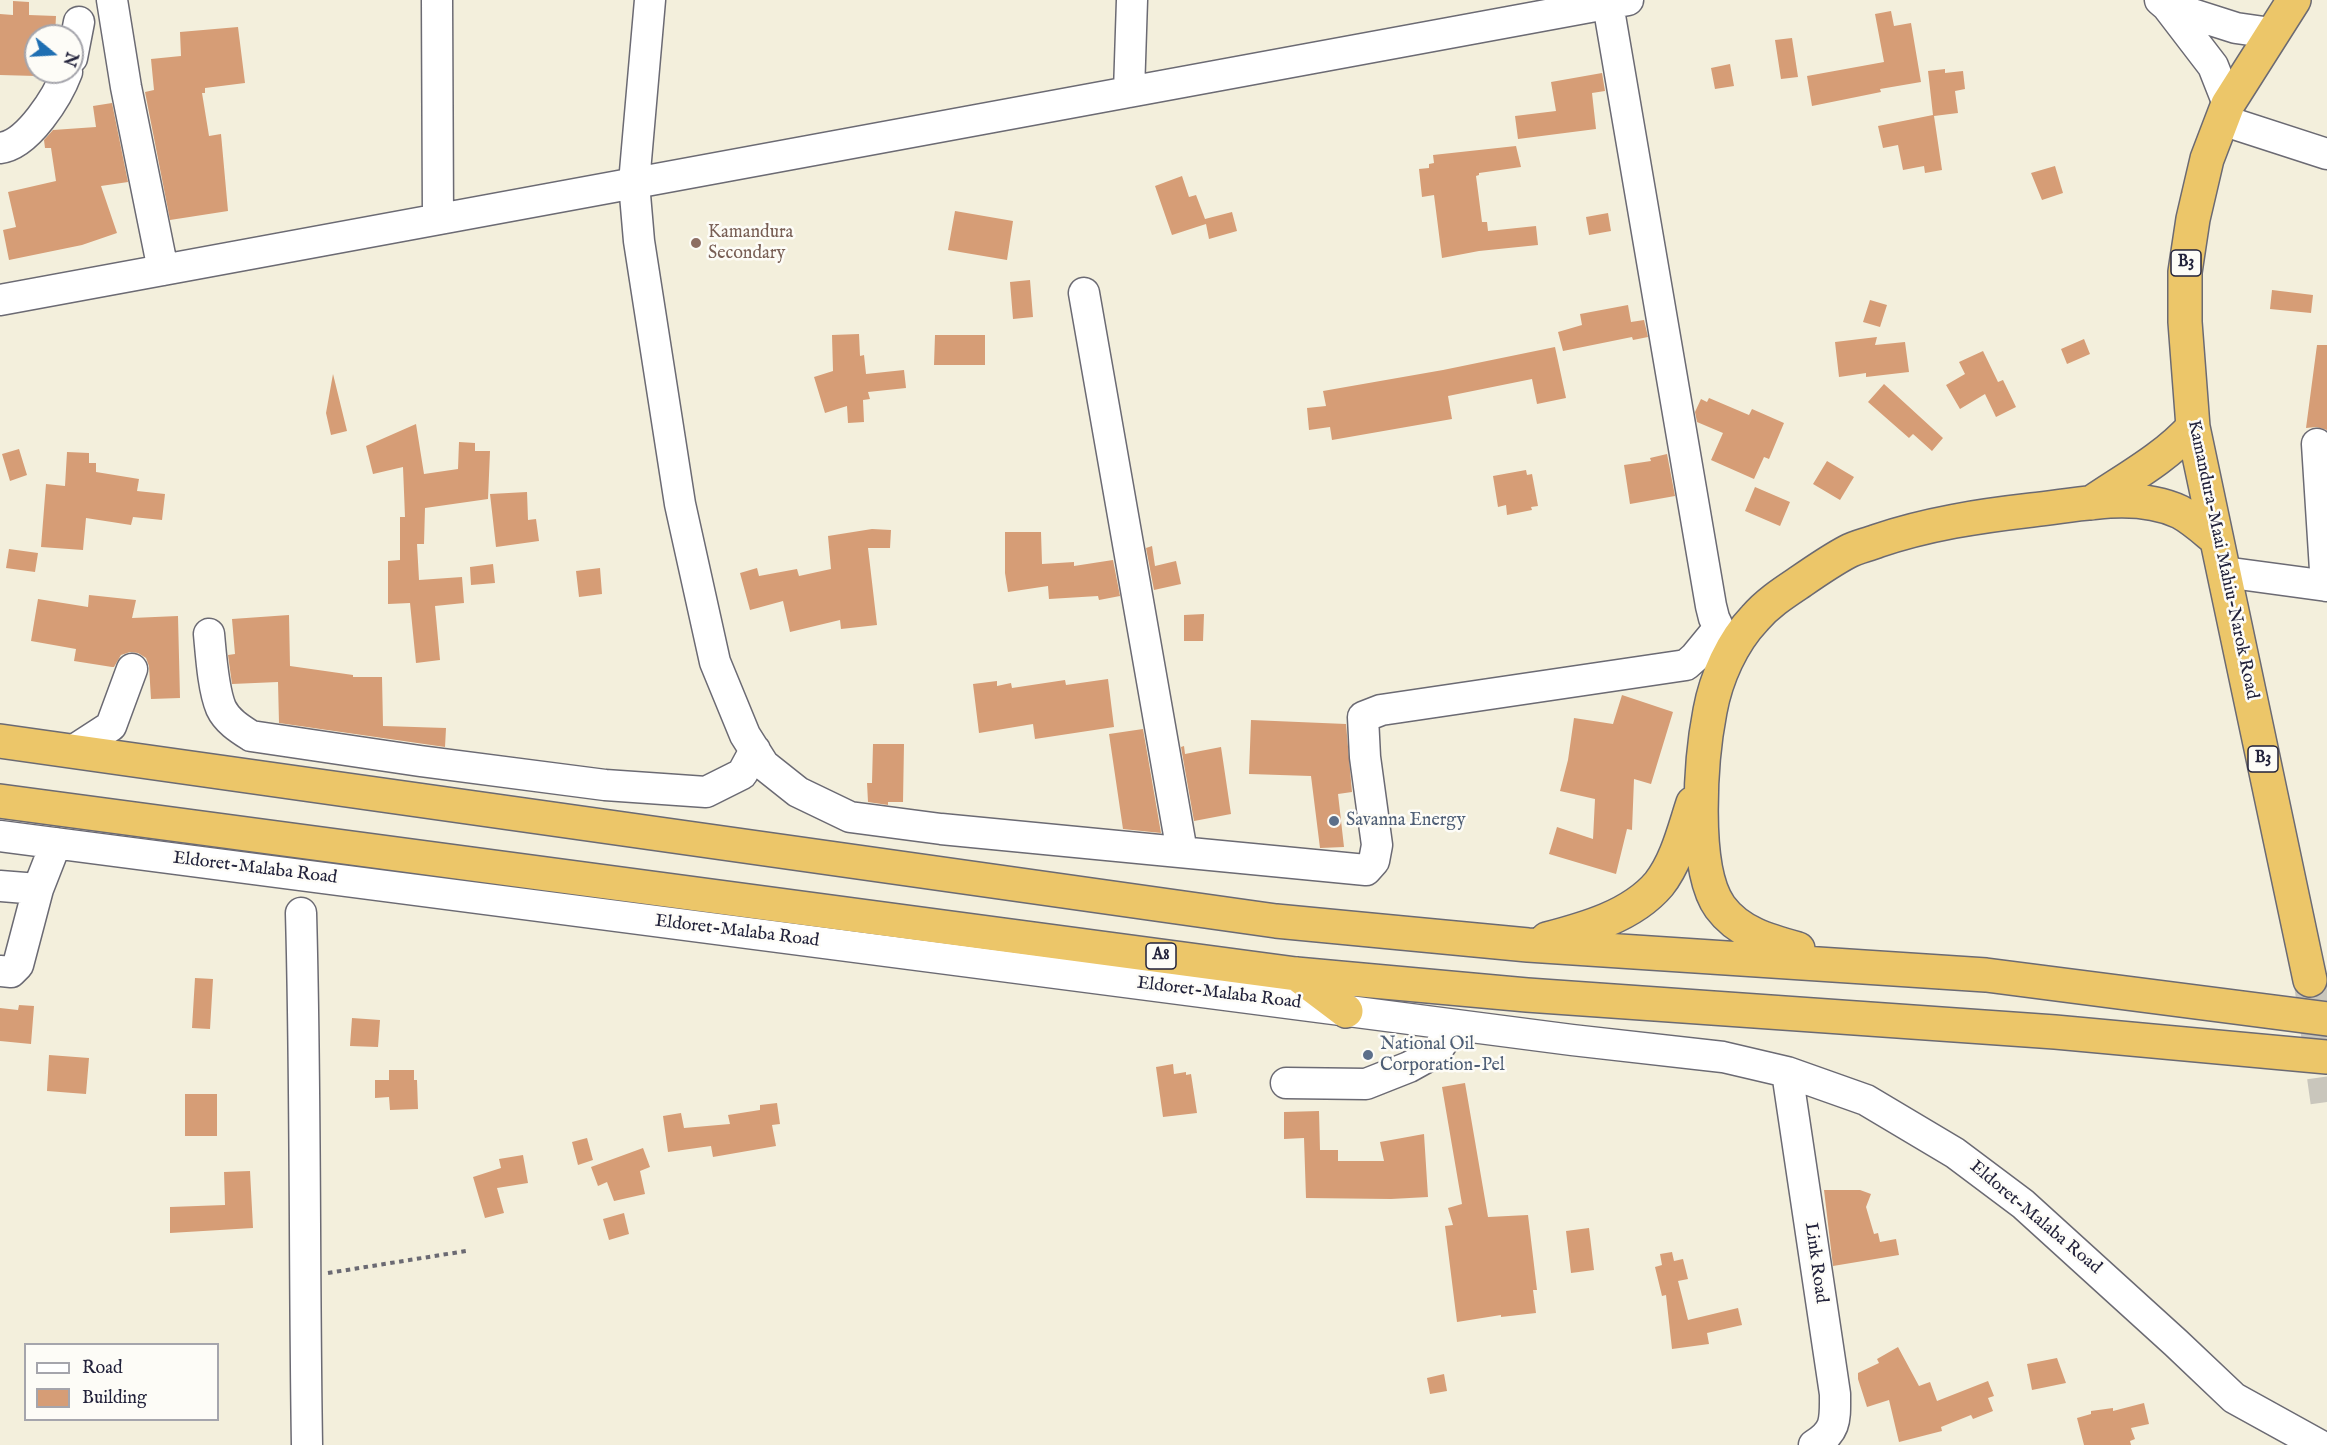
<!DOCTYPE html>
<html>
<head>
<meta charset="utf-8">
<style>
  body { margin:0 }
  #map { position:relative; width:2327px; height:1445px; overflow:hidden; background:#f3efdc; font-family:"IM FELL English",serif }
  canvas { display:block }
  .legend { position:absolute; left:24px; top:1343px; width:195px; height:78px; box-sizing:border-box; background:#fdfcf7; border:2px solid #a5a5ac; margin:0; padding:8px 10px; list-style:none; font-size:18px; color:#22223b }
  .legend li { display:flex; align-items:center; gap:12px; height:30px }
  .legend b { width:30px; border:2px solid #a5a5ac }
  .north { position:absolute; left:24px; top:24px; width:60px; height:60px; box-sizing:border-box; background:#fdfcf7; border:2px solid #a5a5ac; border-radius:50%; rotate:108deg; font-size:16px; font-weight:700; line-height:24px; text-align:center; color:#22223b }
  .north::after { content:''; display:block; margin:auto; width:21px; height:27px; background:#1f6fb2; clip-path:polygon(50% 0,100% 100%,50% 72%,0 100%) }
</style>
</head>
<body>
<div id="map">
<canvas width="2327" height="1445"></canvas>
<ul class="legend">
<li><b style="height:8px;background:#fff"></b>Road</li>
<li><b style="height:16px;background:#d69d76"></b>Building</li>
</ul>
<div class="north">N</div>
</div>
<script>
const c = document.querySelector('canvas').getContext('2d');
c.lineJoin = 'round';
function fillPath(path, color) {
  c.fillStyle = color;
  c.fill(path, 'evenodd');
}
function stroke(path, color, width, dash) {
  c.strokeStyle = color;
  c.lineWidth = width;
  c.lineCap = dash ? 'butt' : 'round';
  c.setLineDash(dash || []);
  c.stroke(path);
}
function drawText(font, color, halo, rows, align = 'center') {
  c.font = font + ' "IM FELL English",serif';
  c.lineWidth = 5;
  c.setLineDash([]);
  c.textBaseline = 'middle';
  c.strokeStyle = halo;
  c.fillStyle = color;
  for (const [text, x, y, turn = 0] of rows) {
    c.save();
    c.translate(x, y);
    c.rotate((+turn || 0) * Math.PI / 180);
    c.textAlign = isNaN(turn) ? turn : align;
    if (halo) c.strokeText(text, 0, 0);
    c.fillText(text, 0, 0);
    c.restore();
  }
}
const building = new Path2D(`
  M13,1L29,2V15L56,16L55,36H36V76L0,75V14L13,15Z
  M1891,11L1894,26L1911,23L1921,82L1880,89L1881,92L1812,106L1807,76L1884,62L1875,14Z
  M238,27L245,83L205,88V93H202L209,136L221,134L228,211L170,220L145,92L154,90L151,59L181,56L180,32Z
  M1792,38L1798,77L1781,79L1775,40Z
  M1730,64L1734,86L1715,89L1711,68Z
  M1945,69V73L1963,71L1965,89L1955,91L1958,113L1934,116L1942,170L1925,173L1924,166L1903,170L1898,145L1883,148L1878,126L1933,115L1928,71Z
  M1602,73L1605,91L1592,93L1596,129L1518,139L1515,116L1556,111L1551,82Z
  M112,103L128,182L101,186L117,233L82,245L9,260L3,230L16,227L8,192L56,181L51,148H45L44,140L53,130L96,127L93,106Z
  M1516,146L1521,167L1479,173V175L1476,176L1482,222H1487L1488,231L1536,226L1538,245L1479,251L1442,258L1434,195L1422,197L1419,169L1429,168V164L1434,163L1433,155Z
  M2055,166L2063,193L2042,200L2031,173Z
  M1182,176L1189,197L1196,195L1205,219L1232,212L1237,231L1209,239L1206,224L1172,235L1155,186Z
  M955,211L1013,221L1007,260L948,250Z
  M1608,213L1611,231L1589,235L1586,217Z
  M1030,280L1033,317L1013,319L1010,282Z
  M2272,290L2313,295L2311,313L2270,309Z
  M1870,300L1887,305L1880,327L1863,322Z
  M1628,305L1631,322L1644,320L1648,337L1633,340L1632,337L1563,351L1558,332L1582,325L1580,314Z
  M859,334L860,356L864,355L866,374L904,370L906,388L868,392L870,399L863,400L864,422L848,423L847,406L825,413L814,377L833,371L832,335Z
  M935,335H985V365H934Z
  M1877,337L1875,345L1905,342L1909,372L1866,377V373L1839,377L1835,342Z
  M2084,339L2090,354L2067,364L2061,349Z
  M2317,345H2327V430L2316,427L2306,428Z
  M1555,347L1566,398L1537,404L1532,379L1448,396L1452,419L1332,440L1330,427L1309,430L1307,408L1326,406L1323,391L1443,370Z
  M1983,351L1998,382L2003,380L2016,407L1996,417L1985,394L1960,409L1946,385L1965,374L1959,362Z
  M333,374L347,431L331,435L326,413Z
  M1884,384L1943,438L1932,451L1913,434L1909,438L1868,402Z
  M1709,398L1749,415L1752,409L1784,423L1769,459L1764,457L1754,479L1711,460L1723,433L1697,422L1695,412L1701,399L1707,402Z
  M416,424L424,474L458,469L459,442L475,443V451H490L488,499L425,508L424,544H417L419,580L462,577L464,603L435,606L440,660L416,663L410,603L388,604V561L400,560V517H405L403,467L373,474L366,446Z
  M19,449L27,475L10,481L2,454Z
  M67,452L89,453V463H96V472L139,479L137,491L165,494L162,520L133,517L131,525L86,518L83,550L41,547L46,484L65,486Z
  M1667,454L1675,496L1630,504L1624,465L1651,461L1650,458Z
  M1827,461L1854,477L1840,500L1813,484Z
  M1526,470L1527,475L1532,474L1538,506L1531,507L1532,510L1507,515L1506,505L1498,507L1493,476Z
  M1755,487L1790,502L1780,526L1745,511Z
  M527,492L528,520L536,519L539,541L496,547L490,494Z
  M872,529L891,530L890,548H868L877,625L841,629L840,620L790,632L783,601L750,610L740,573L757,568L759,576L797,569L799,576L831,569L828,536Z
  M1005,532H1041L1042,564L1074,562V566L1113,560L1120,596L1099,600L1098,596L1049,599L1048,586L1008,592L1005,573Z
  M1152,546L1155,566L1176,561L1181,584L1154,590L1146,548Z
  M9,549L38,553L35,572L6,568Z
  M493,564L495,583L471,585L470,567Z
  M600,568L602,594L579,597L576,571Z
  M89,595L136,600L132,618L178,616L180,698L151,699L149,666L146,658L138,653L130,652L121,655L114,667H112L74,661L76,649L31,641L38,599L88,607Z
  M1204,614L1203,641H1184V615Z
  M289,615L290,666L353,675V677H382L383,726L446,728L445,747L279,723L278,682L232,684L228,655L235,654L232,619Z
  M1108,679L1114,727L1035,739L1033,724L979,733L973,684L997,681V686L1011,683L1012,688L1065,680L1066,685Z
  M1622,695L1673,712L1651,784L1634,779L1632,830L1627,829L1616,874L1549,854L1557,827L1593,839L1595,799L1560,791L1568,760L1574,718L1613,724Z
  M1251,720L1346,724L1352,792L1338,794L1344,847L1320,848L1311,776L1249,774Z
  M1143,729L1161,833L1123,829L1109,734Z
  M873,744H904L903,802H888V805L868,802L867,783H872Z
  M1184,746L1185,754L1221,747L1231,814L1194,821L1181,747Z
  M195,978L213,979L210,1029L192,1028Z
  M19,1005L34,1006L31,1044L0,1041V1008L18,1010Z
  M352,1018L380,1020L378,1047L350,1046Z
  M49,1055L89,1058L86,1094L47,1091Z
  M1173,1064L1174,1074L1186,1072V1075L1191,1074L1197,1113L1163,1117L1156,1067Z
  M389,1070H414V1080H417L418,1109L390,1110L389,1097L375,1098V1080H389Z
  M1465,1083L1488,1217L1528,1215L1537,1290H1533L1536,1313L1501,1317V1315L1457,1322L1445,1226L1453,1225L1448,1208L1462,1204L1442,1087Z
  M185,1094H217V1136H185Z
  M777,1103L780,1124L772,1125L776,1146L713,1157L711,1146L668,1152L663,1116L681,1113L684,1128L730,1124L728,1115L760,1110V1105Z
  M1319,1111L1320,1150H1338V1161H1384L1380,1142L1424,1134L1428,1197L1391,1199L1306,1198L1304,1138L1284,1139V1112Z
  M587,1138L593,1160L578,1165L572,1142Z
  M643,1148L650,1167L640,1171L645,1194L614,1201L607,1182L598,1186L591,1167Z
  M523,1155L528,1183L497,1188L504,1213L485,1218L473,1177L501,1168L499,1159Z
  M250,1171L253,1228L170,1233V1207L225,1205L224,1172Z
  M1824,1190H1860L1871,1194L1866,1207L1874,1234L1878,1233L1880,1242L1896,1239L1899,1255L1833,1266Z
  M624,1213L629,1234L609,1240L603,1219Z
  M1589,1228L1594,1270L1571,1273L1566,1231Z
  M1672,1252L1674,1261L1683,1259L1688,1279L1678,1281L1688,1320L1738,1308L1742,1325L1707,1333L1709,1344L1672,1349L1666,1295L1662,1296L1655,1267L1662,1265L1660,1254Z
  M1898,1347L1919,1386L1930,1382L1937,1401L1988,1381L1994,1396L1988,1398L1993,1411L1973,1419L1971,1415L1941,1427L1942,1431L1899,1442L1889,1400L1867,1407L1858,1379V1373L1879,1363L1877,1359Z
  M2057,1358L2066,1383L2032,1390L2027,1364Z
  M1444,1374L1447,1391L1430,1394L1427,1378Z
  M2144,1403L2149,1424L2131,1428L2135,1439L2130,1441L2131,1445H2084L2077,1418L2091,1414V1411L2113,1408V1411Z`);
const highwayTunnel = new Path2D(`
  M2310,980L2327,1102`);
const path = new Path2D(`
  M328,1273L466,1251`);
const minor = new Path2D(`
  M112,0L126,87L163,270
  M437,0L438,219
  M650,0L634,183L639,241L680,504L715,662L745,735L764,765L798,792L850,817L941,829L1366,870L1374,861L1377,845L1365,757L1363,717L1381,710L1686,665L1695,657L1718,629
  M2160,0L2167,6L2236,28L2271,33
  M1608,4L1711,606L1714,618L1727,646
  M2167,6L2213,66L2228,104
  M72,58L79,22
  M1129,92L1132,0
  M2222,120L2327,154
  M0,148C28,145 58,96 67,72
  M1084,293L1182,852
  M0,300L1628,0
  M2317,444L2326,586
  M2224,572L2327,586
  M209,634C211,655 213,689 221,708C227,721 240,729 251,736L420,761L605,785L706,792L742,774L755,750
  M74,750L111,726L132,669
  M0,836L1572,1040L1723,1057L1787,1072L1866,1100L1955,1153L2023,1204L2176,1343L2234,1398L2319,1445
  M0,886L38,889
  M301,913C306,1090 304,1268 307,1445
  M0,971L11,972L18,965L38,889L56,843
  M1787,1072L1835,1394C1835,1419 1837,1431 1814,1445
  M1286,1083L1366,1084L1409,1067L1436,1052L1454,1025`);
const highway = new Path2D(`
  M2294,0L2228,104L2207,159L2193,219L2185,272V322L2193,427L2310,980
  M2091,503C2126,479 2164,459 2193,427
  M0,741L1276,921L1528,945L1986,975L2327,1019
  M0,801L1296,974L1527,995L2055,1032L2327,1057
  M1547,939C1585,929 1632,916 1659,884C1677,861 1684,830 1693,803
  M1798,949C1769,941 1739,933 1720,907C1692,868 1701,757 1710,711C1716,678 1732,642 1755,618C1767,604 1782,594 1797,584C1813,573 1830,561 1847,552C1856,547 1867,545 1877,541C1927,524 1979,516 2032,510C2080,505 2135,491 2180,512C2193,519 2205,530 2216,539
  M1297,974L1346,1011`);
const markers = [
  [696,243,6,"#8d6e63"],
  [1334,821,6,"#5c6f8a"],
  [1368,1055,6,"#5c6f8a"]
];
const shields = [
  [2186,263,30],
  [2263,759,30],
  [1161,956,30]
];
const shieldNames = [
  ["B3",2186,263],
  ["B3",2263,759],
  ["A8",1161,956]
];
const educationNames = [
  ["Kamandura",708,233],
  ["Secondary",708,254]
];
const streetNames = [
  ["Kamandura-Maai Mahiu-Narok Road",2222,560,78],
  ["Eldoret-Malaba Road",255,869,7],
  ["Eldoret-Malaba Road",737,932,7],
  ["Eldoret-Malaba Road",1219,994,7],
  ["Eldoret-Malaba Road",2035,1218,40],
  ["Link Road",1815,1263,82]
];
const serviceNames = [
  ["Savanna Energy",1346,821],
  ["National Oil",1380,1045],
  ["Corporation-Pel",1380,1066]
];
fillPath(building, '#d69d76');
stroke(highwayTunnel, '#c9c6bc', 33, [33, 16]);
stroke(minor, '#6b6a73', 33);
stroke(highway, '#6b6a73', 36);
stroke(path, '#6b6a73', 4, [4.5, 4.5]);
stroke(minor, '#fff', 30);
stroke(highway, '#ecc669', 33);
for (const [x, y, r, color] of markers) {
  const dot = new Path2D();
  dot.arc(x, y, r, 0, 2 * Math.PI);
  c.fillStyle = color;
  c.fill(dot);
  stroke(dot, '#fdfcf7', 2);
}
for (const [x, y, w] of shields) {
  const box = new Path2D();
  box.roundRect(x - w / 2, y - 13, w, 26, 4.5);
  c.fillStyle = '#fdfcf7';
  c.fill(box);
  stroke(box, '#22223b', 1.5);
}
drawText('bold 16px', '#22223b', null, shieldNames);
drawText('18px', '#785e54', '#fdfcf7', educationNames, 'left');
drawText('18px', '#22223b', '#fdfcf7', streetNames);
drawText('18px', '#4e5e75', '#fdfcf7', serviceNames, 'left');
</script>
</body>
</html>
